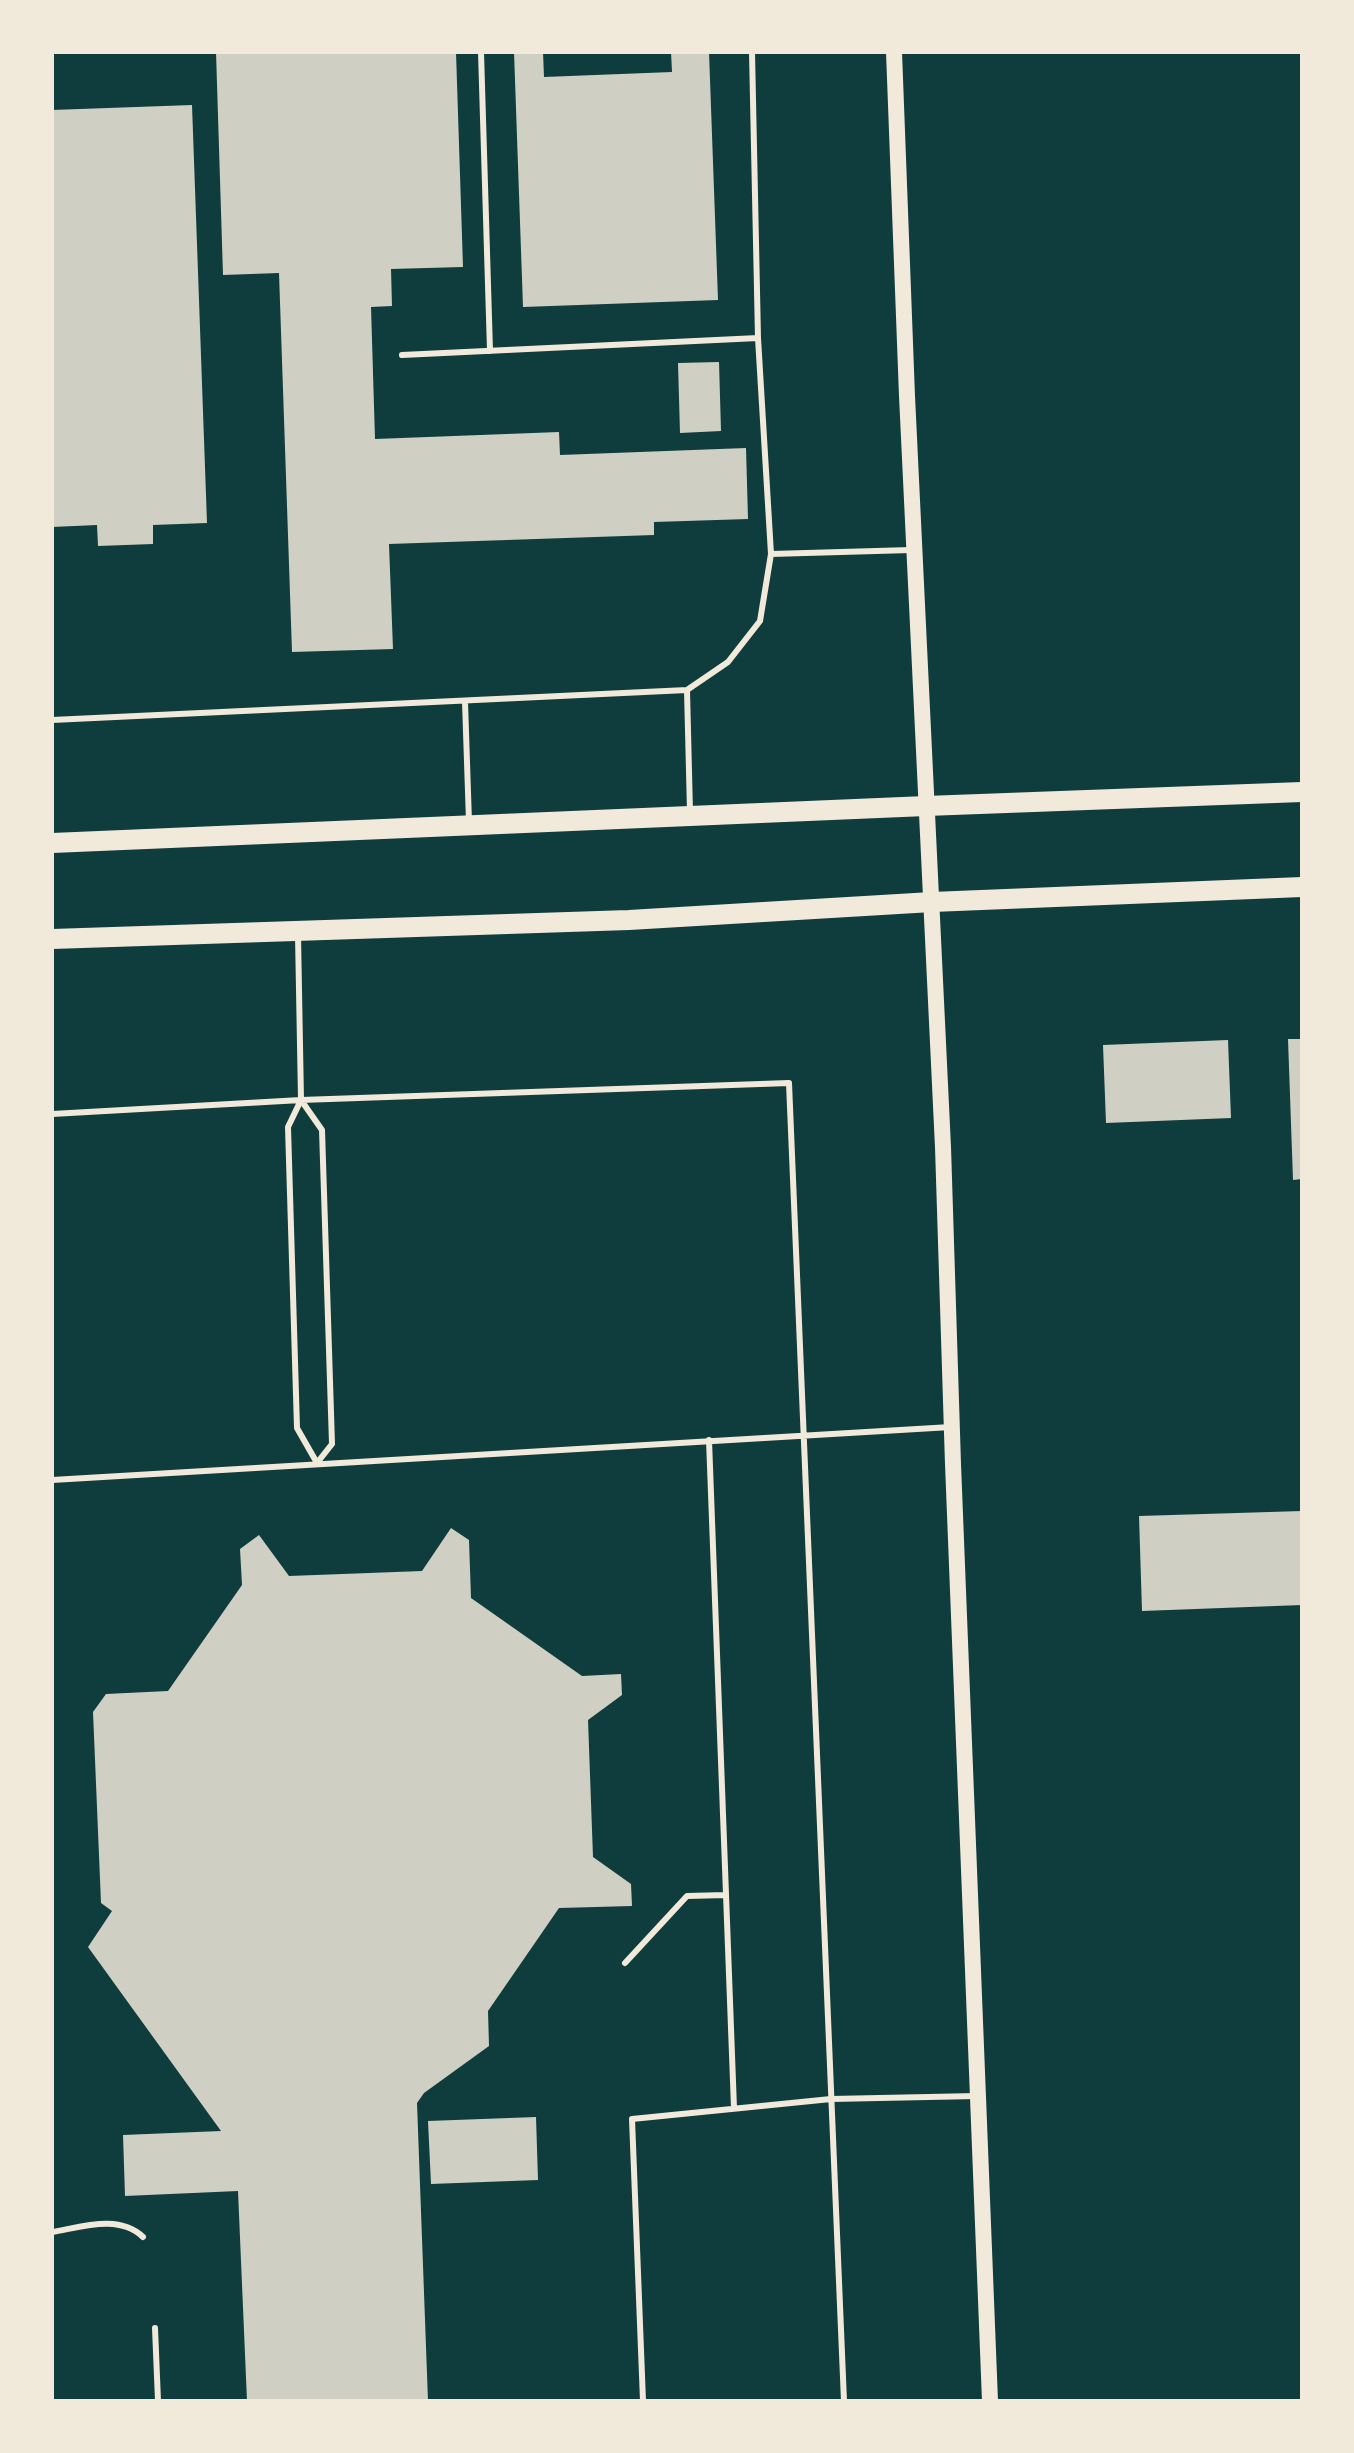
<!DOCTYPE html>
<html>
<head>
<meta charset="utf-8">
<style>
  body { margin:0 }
  #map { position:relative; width:1354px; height:2453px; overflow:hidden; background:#0f3d3e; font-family:"Exo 2",sans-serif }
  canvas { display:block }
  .frame { position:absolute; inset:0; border:54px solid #f1e9da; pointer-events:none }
</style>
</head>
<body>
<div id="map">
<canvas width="1354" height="2453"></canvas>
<div class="frame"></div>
</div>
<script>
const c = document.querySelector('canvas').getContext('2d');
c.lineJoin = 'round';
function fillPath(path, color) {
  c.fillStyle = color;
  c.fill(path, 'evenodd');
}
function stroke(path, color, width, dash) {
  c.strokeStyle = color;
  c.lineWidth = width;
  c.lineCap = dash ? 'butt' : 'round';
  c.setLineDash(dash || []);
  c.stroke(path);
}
const building = new Path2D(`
  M216,52H456L463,267L391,269L392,306L371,307L375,439L559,432L560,455L746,448L748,519L654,522V535L389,544L393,649L292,652L279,273L223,275Z
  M514,52H543L544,77L672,72L671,52H709L718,300L523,307Z
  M192,105L207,523L153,525V544L98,546L97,525L52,527V110Z
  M719,362L721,431L680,433L678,363Z
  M1288,1039H1302V1179L1293,1180Z
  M1228,1040L1231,1118L1106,1123L1103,1045Z
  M1302,1511V1605L1142,1611L1139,1516Z
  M451,1528L469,1540L471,1598L582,1676L621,1674L622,1695L588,1720L593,1857L631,1884L632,1906L559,1908L488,2011L489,2046L424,2093L417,2103L428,2401H247L238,2191L125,2196L123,2135L221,2131L88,1947L112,1911L101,1903L93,1712L106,1694L168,1691L242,1585L240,1549L259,1535L289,1576L422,1571Z
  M536,2117L538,2180L431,2184L428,2121Z`);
const service = new Path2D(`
  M481,52L490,351
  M752,52L758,338L771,554L911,550
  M402,355L758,338
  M687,690L690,812
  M465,702L469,822
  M52,720L687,690L728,662L760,621L771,554
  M298,935L301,1100L288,1127L297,1428L317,1463L332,1444L322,1130L301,1100
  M52,1114L301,1100L789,1083L844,2401
  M709,1440L734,2108
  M52,1480L951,1427
  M625,1963L687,1896L726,1895
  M52,2232C82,2227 119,2214 143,2237
  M155,2328L158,2401
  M643,2401L632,2119L831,2099L977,2096`);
const secondary = new Path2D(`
  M894,52L907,396L943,1147L953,1464L990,2401`);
const primary = new Path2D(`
  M52,843L926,806L1302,792
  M52,939L629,920L932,902L1302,887`);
fillPath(building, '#cfcfc3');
stroke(service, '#f1e9da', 6);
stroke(secondary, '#f1e9da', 16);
stroke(primary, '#f1e9da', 20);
</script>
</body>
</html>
